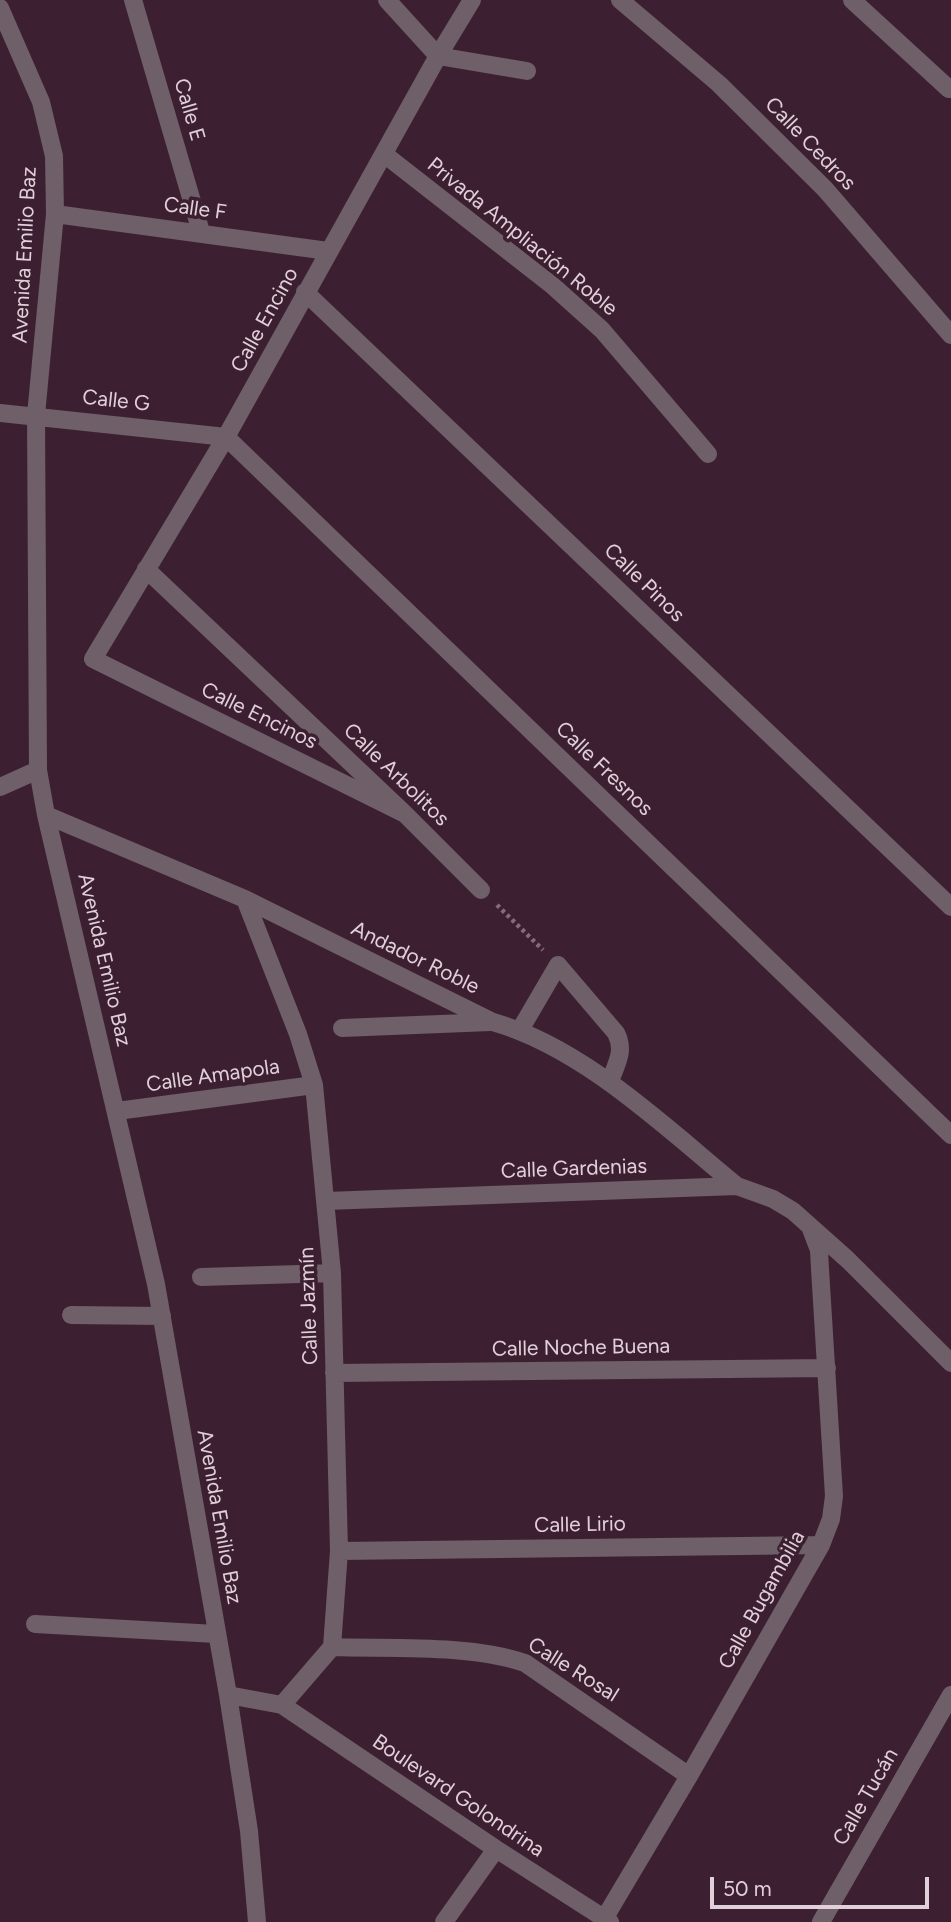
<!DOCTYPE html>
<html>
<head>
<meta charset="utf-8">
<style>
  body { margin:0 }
  #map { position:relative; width:951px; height:1922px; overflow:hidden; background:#3c2031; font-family:Figtree,sans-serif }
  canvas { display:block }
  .scale { position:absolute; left:710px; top:1877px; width:219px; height:32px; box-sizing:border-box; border:4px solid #e1cfd9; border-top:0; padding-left:9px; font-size:21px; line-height:24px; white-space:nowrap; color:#e1cfd9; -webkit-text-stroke:5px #3c2031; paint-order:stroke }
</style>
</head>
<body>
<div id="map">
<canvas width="951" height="1922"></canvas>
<div class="scale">50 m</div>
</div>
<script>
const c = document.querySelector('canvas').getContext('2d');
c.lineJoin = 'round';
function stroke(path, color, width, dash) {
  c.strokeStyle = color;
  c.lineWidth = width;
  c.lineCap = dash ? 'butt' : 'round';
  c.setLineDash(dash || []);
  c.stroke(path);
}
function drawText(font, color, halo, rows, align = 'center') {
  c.font = font + ' Figtree,sans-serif';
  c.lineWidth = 7;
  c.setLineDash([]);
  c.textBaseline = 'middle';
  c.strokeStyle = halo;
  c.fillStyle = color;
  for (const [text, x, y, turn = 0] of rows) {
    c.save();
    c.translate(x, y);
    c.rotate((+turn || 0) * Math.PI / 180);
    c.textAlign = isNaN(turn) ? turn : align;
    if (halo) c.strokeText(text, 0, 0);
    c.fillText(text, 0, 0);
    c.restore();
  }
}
const path = new Path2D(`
  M497,905L543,950`);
const minor = new Path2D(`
  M133,0L201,232
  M387,0L438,56L527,71
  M620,0L719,84L825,189L951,335
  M852,0L949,89
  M0,8L41,102L54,156L55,214L36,415L38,770L46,815L156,1284L228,1695L249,1831L257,1922
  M384,154L553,286L602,330L708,454
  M55,214L328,251
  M305,292L951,907
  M0,413L226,437L951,1135
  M146,569L405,814L481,890
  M0,787L38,770
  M405,814L93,659L226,437L438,56L472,0
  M46,815L245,899L493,1022C584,1048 665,1127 737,1186
  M245,899L298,1034L314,1085L332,1273L339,1551L332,1647L282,1705
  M342,1028L490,1022
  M520,1030L558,965L616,1033C625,1050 617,1063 610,1081
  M117,1111L314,1085
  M326,1201L737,1186L773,1199L793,1211L848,1260L951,1363
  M201,1277L332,1273
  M71,1315L162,1316
  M334,1373L827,1368
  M339,1551L821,1545
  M35,1624L216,1634
  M332,1647C392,1649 469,1644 525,1663L689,1776
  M228,1695L282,1705L496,1849L610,1922
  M604,1919L689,1776L821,1545L831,1519L834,1496L820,1269L819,1250L811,1229
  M444,1922L496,1849
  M821,1922L951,1695`);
const streetNames = [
  ["Calle E",189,110,74],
  ["Calle Cedros",810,144,46],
  ["Calle F",195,209,8],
  ["Privada Ampliación Roble",522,237,39],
  ["Avenida Emilio Baz",25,255,-87],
  ["Calle Encino",265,320,-61],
  ["Calle G",116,401,6],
  ["Calle Pinos",644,583,44],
  ["Calle Encinos",259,716,26],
  ["Calle Fresnos",604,769,44],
  ["Calle Arbolitos",396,775,44],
  ["Andador Roble",415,958,26],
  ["Avenida Emilio Baz",104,960,77],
  ["Calle Amapola",213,1076,-8],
  ["Calle Gardenias",574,1169,-2],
  ["Calle Jazmín",309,1306,-92],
  ["Calle Noche Buena",581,1348,-1],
  ["Avenida Emilio Baz",219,1517,80],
  ["Calle Lirio",580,1525,-1],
  ["Calle Bugambilia",762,1600,-61],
  ["Calle Rosal",573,1670,32],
  ["Boulevard Golondrina",458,1796,34],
  ["Calle Tucán",866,1797,-60]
];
stroke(path, '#846c7a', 4.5, [3.5, 3.5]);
stroke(minor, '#6e5f68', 18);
drawText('21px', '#e1cfd9', '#3c2031', streetNames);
</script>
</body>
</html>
